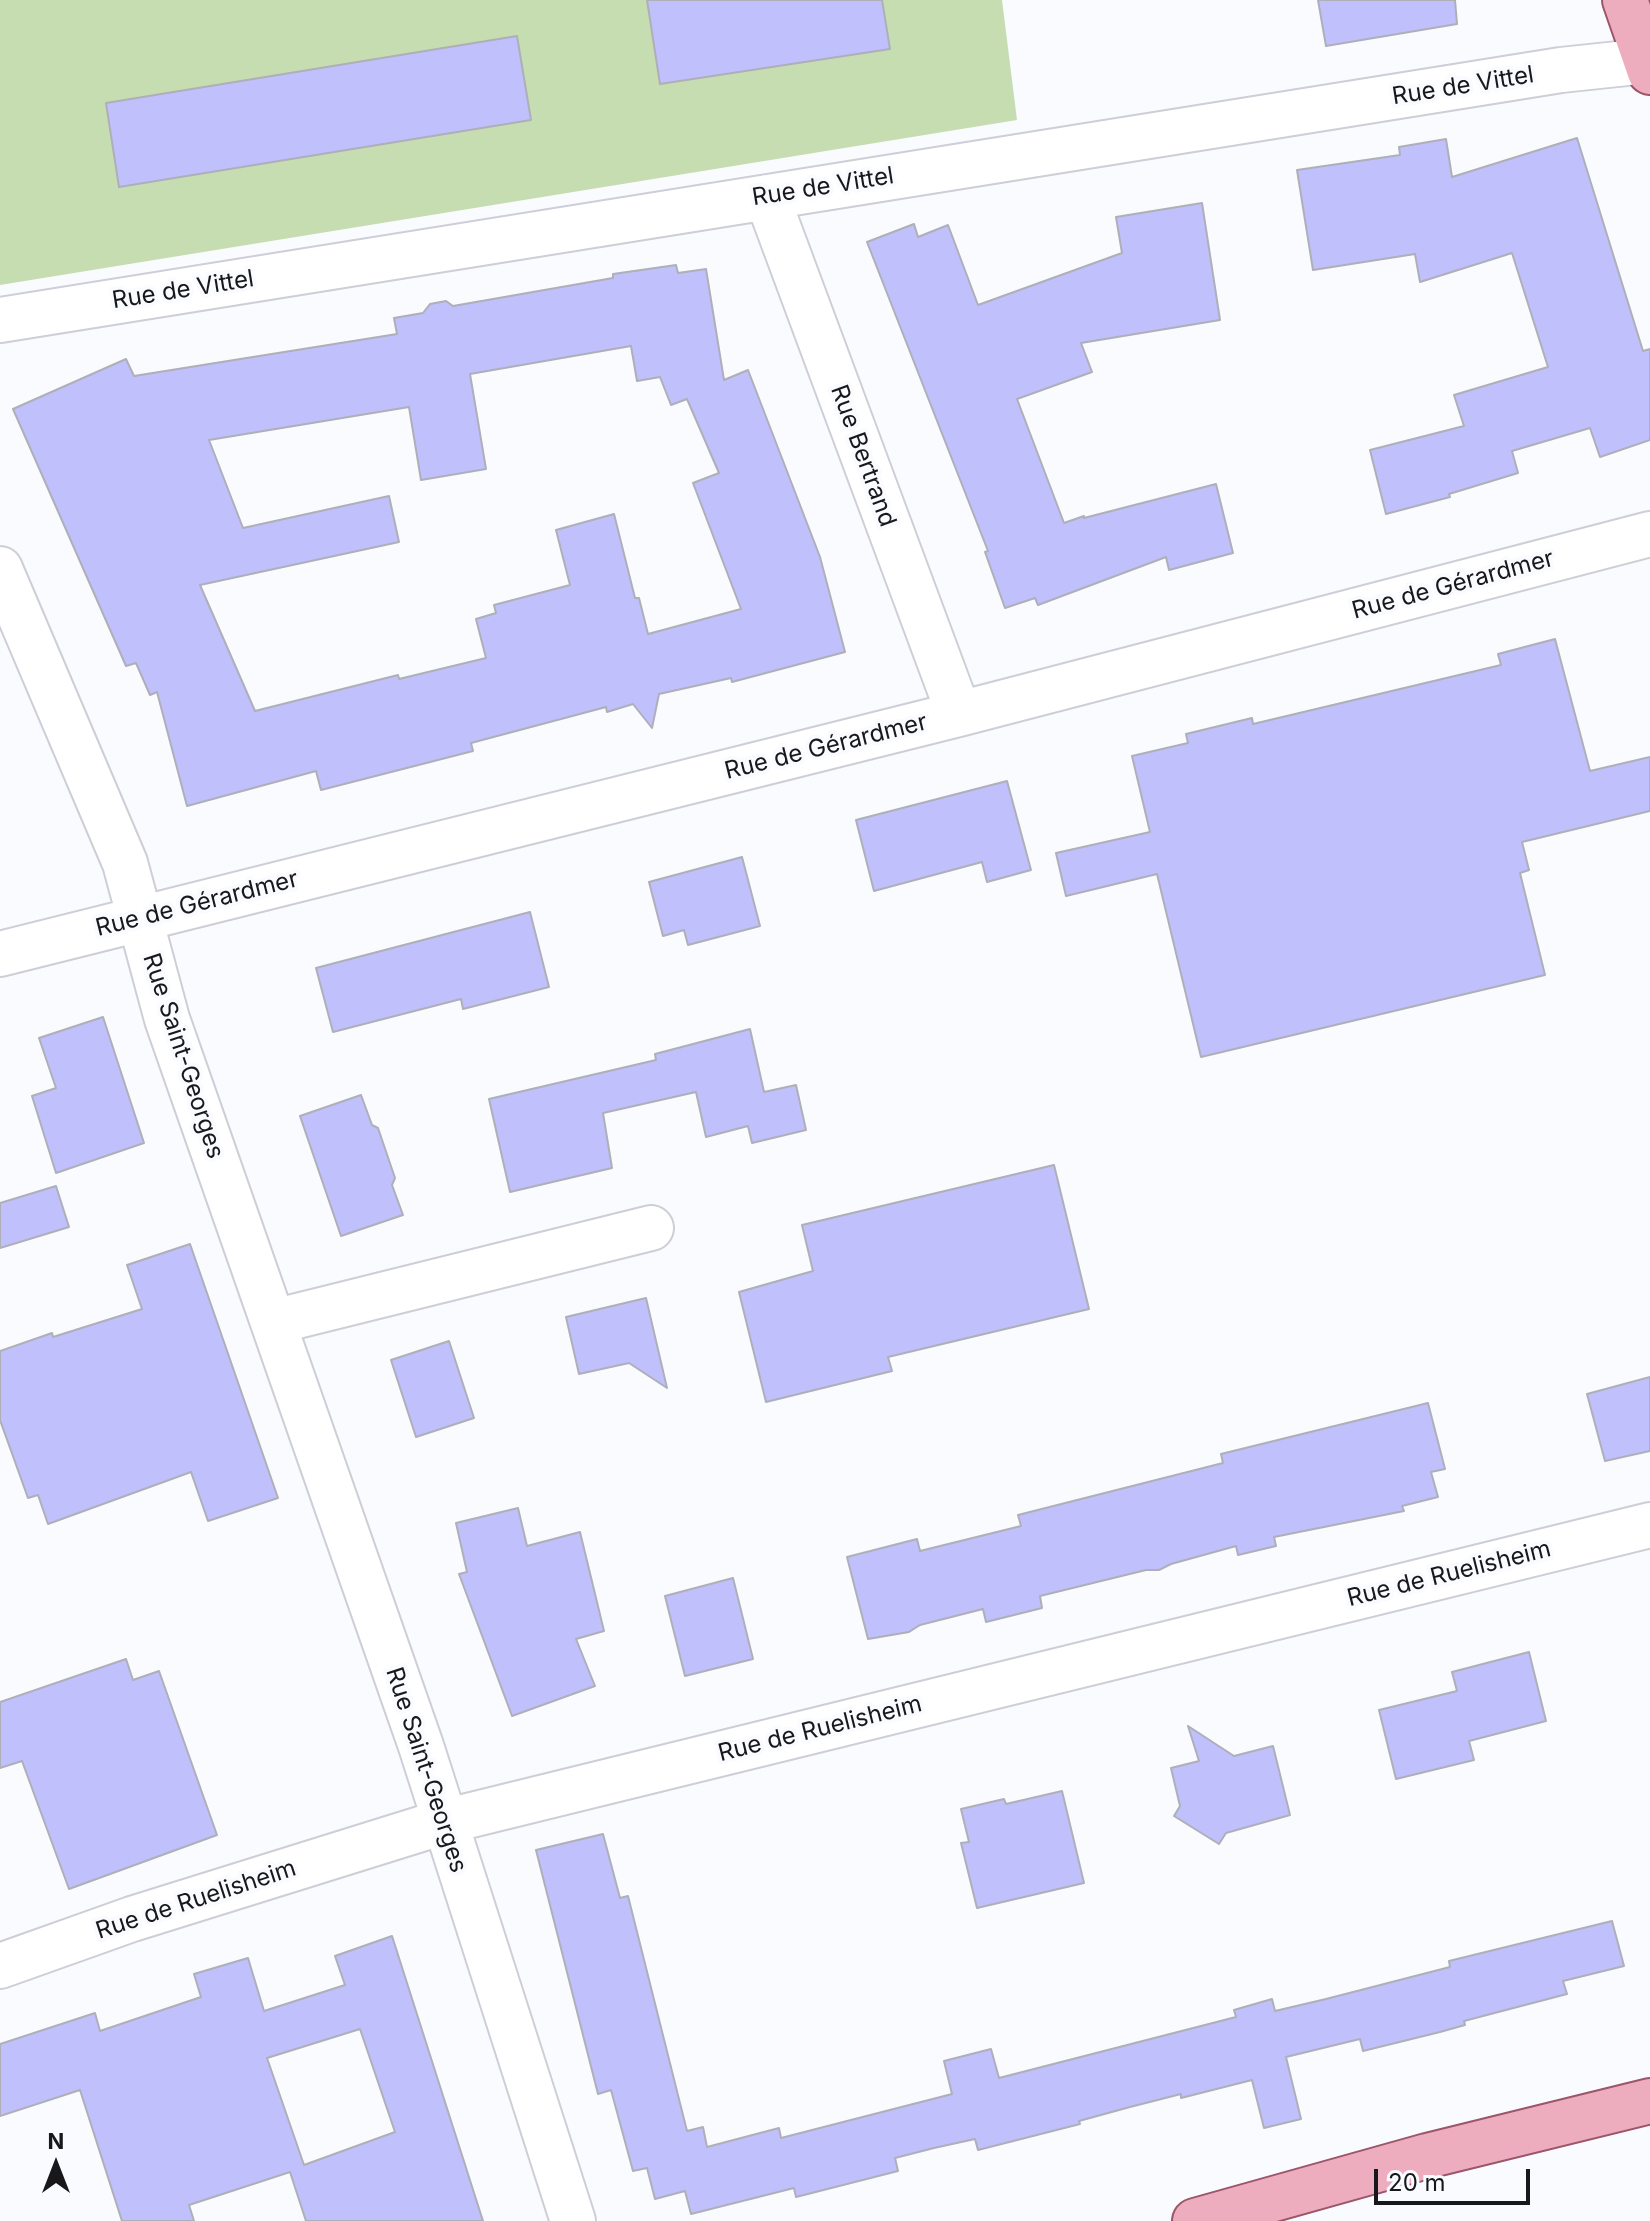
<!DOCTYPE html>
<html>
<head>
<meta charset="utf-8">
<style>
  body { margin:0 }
  #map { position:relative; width:1650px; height:2221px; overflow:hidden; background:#fafbff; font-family:Inter,sans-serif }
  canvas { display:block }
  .north { position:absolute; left:16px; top:2125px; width:80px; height:80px; -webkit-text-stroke:6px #fafbff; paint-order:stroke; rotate:0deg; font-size:22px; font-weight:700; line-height:32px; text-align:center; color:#18181b }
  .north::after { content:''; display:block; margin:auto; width:28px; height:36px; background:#18181b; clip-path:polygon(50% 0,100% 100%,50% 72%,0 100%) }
  .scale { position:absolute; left:1374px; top:2169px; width:156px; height:36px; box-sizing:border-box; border:4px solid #18181b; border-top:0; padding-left:10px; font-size:24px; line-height:28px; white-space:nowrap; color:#18181b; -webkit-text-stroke:6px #fafbff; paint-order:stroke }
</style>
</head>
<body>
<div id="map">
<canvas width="1650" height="2221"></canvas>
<div class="north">N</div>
<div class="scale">20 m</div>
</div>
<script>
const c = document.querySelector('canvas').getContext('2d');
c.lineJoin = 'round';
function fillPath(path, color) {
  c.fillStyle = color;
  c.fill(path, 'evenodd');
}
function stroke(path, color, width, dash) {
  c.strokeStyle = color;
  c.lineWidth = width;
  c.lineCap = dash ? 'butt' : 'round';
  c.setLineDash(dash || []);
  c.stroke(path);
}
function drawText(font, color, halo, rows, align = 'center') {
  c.font = font + ' Inter,sans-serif';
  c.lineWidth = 8;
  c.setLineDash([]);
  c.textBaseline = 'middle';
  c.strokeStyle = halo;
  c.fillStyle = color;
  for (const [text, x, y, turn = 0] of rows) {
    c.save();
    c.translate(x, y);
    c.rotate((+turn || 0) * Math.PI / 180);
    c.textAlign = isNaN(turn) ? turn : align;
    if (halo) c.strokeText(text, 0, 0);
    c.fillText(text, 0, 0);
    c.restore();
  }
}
const green = new Path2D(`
  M0,0H1002L1017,120L0,285Z`);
const building = new Path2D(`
  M647,0H882L890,49L660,84Z
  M1318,0H1455L1457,24L1326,46Z
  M517,36L531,120L119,187L106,103Z
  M1577,138L1643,351L1650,349V440L1600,457L1590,428L1512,451L1518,473L1449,494L1450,497L1386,514L1370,450L1464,426L1454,395L1548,367L1512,253L1420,282L1415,254L1313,270L1297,170L1400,155L1399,147L1446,139L1452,177Z
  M1202,203L1220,320L1081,343L1092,372L1017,399L1064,523L1084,516V518L1216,484L1233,553L1169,570L1166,557L1038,605L1035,598L1005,608L985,552L988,551L867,242L914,224L918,237L948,225L978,305L1122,253L1116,217Z
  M676,265L678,273L706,269L724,380L748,370L820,557L845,652L732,682L731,678L659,694L652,728L633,704L607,712L606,707L471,743L473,751L321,790L316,771L187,806L157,692L150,695L136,663L126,666L13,409L126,359L134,376L397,334L394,318L423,313L430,304L446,301L453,306L613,278V274ZM631,346L637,381L660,377L671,405L687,399L719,473L693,483L741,609L648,634L639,598H635L614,514L556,530L570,585L494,605L496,613L476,619L486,658L399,679L398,675L255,711L200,585L399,542L389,496L243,528L209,440L409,407L421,480L486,469L470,374Z
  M1555,639L1590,771L1650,757V811L1522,842L1529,870L1520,873L1545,975L1201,1057L1157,874L1066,896L1056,853L1150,832L1132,756L1188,743L1186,734L1252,718L1253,724L1501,665L1498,654Z
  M1007,781L1031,870L987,882L982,862L874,891L856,820Z
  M742,857L760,926L688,945L684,930L663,936L649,882Z
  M530,912L549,987L463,1009L461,999L333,1032L316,968Z
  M103,1017L144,1143L56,1173L32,1096L56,1088L39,1038Z
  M750,1029L764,1092L796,1085L806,1130L752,1143L748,1126L706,1137L696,1092L603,1113L612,1168L510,1192L489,1099L656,1060L655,1054Z
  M361,1095L372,1125L378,1128L395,1178L392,1185L403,1215L341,1236L300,1116Z
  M1054,1165L1089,1309L888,1357L892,1371L766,1402L739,1292L813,1271L802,1225Z
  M56,1186L69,1227L0,1248V1203Z
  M190,1244L278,1498L208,1521L191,1472L48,1524L38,1495L28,1498L0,1420V1351L52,1333L53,1337L142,1309L127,1265Z
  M646,1298L667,1388L629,1363L579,1374L566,1317Z
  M449,1341L474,1418L416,1437L391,1360Z
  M1650,1377V1451L1605,1461L1587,1394Z
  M1428,1403L1445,1469L1431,1472L1438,1497L1402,1506L1404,1511L1274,1537L1276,1546L1238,1555L1236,1546L1171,1564L1159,1570H1146L1040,1596L1042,1608L986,1622L983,1609L920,1625L909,1632L868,1639L847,1557L917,1539L920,1551L1021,1526L1018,1515L1223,1463L1221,1454Z
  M518,1508L527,1546L580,1532L604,1631L576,1639L595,1686L512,1716L459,1574L467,1572L456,1523Z
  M733,1578L753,1659L685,1676L665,1596Z
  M1529,1652L1546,1721L1469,1741L1474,1760L1396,1779L1379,1710L1457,1691L1452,1672Z
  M126,1659L133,1680L159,1671L217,1835L69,1889L22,1761L0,1768V1702Z
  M1188,1726L1234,1756L1273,1746L1290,1815L1226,1833L1219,1844L1174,1816L1180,1806L1171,1768L1199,1761Z
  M1062,1791L1084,1883L977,1908L961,1843L969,1842L961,1809L1004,1799L1006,1804Z
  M603,1834L620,1898L628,1896L687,2131L703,2127L707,2147L779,2128L781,2138L952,2094L944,2061L991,2049L999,2078L1236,2017L1234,2010L1272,1999L1275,2011L1326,1999L1450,1967L1449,1961L1612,1921L1624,1966L1563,1981L1567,1994L1464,2021L1465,2025L1440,2032L1363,2051L1360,2039L1286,2057L1301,2119L1264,2128L1252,2080L1181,2098V2094L1130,2107L1079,2121L1080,2124L978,2150L975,2139L934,2148L895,2158L898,2171L796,2197L794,2188L691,2214L685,2191L655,2199L647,2168L633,2171L611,2090L598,2094L536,1850Z
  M392,1936L483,2221H306L290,2172L189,2205L194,2221H122L80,2090L0,2116V2044L95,2013L100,2031L201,1997L194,1974L248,1958L264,2011L345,1985L335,1956ZM360,2029L395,2132L304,2165L267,2058Z`);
const minor = new Path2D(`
  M767,197L959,714
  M0,320L1561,70L1646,61
  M0,569L125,863L167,1019L421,1746L573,2221
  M0,954L959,714L1650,534
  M273,1322L651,1228
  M0,1966L132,1919L443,1822L1650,1525`);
const major = new Path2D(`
  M1625,0L1650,72
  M1195,2221L1427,2156L1650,2101`);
const streetNames = [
  ["Rue de Vittel",1463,86,-9],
  ["Rue de Vittel",823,187,-9],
  ["Rue de Vittel",183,290,-9],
  ["Rue Bertrand",863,456,70],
  ["Rue de Gérardmer",1453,585,-15],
  ["Rue de Gérardmer",826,747,-14],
  ["Rue de Gérardmer",197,904,-14],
  ["Rue Saint-Georges",183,1056,72],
  ["Rue de Ruelisheim",1449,1574,-14],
  ["Rue de Ruelisheim",820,1729,-14],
  ["Rue Saint-Georges",426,1770,72],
  ["Rue de Ruelisheim",196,1900,-18]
];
fillPath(green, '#c6ddb2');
fillPath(building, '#c0c0fd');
stroke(building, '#aeafb8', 2);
stroke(minor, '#cdced7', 48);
stroke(major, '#9b566a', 48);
stroke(minor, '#fff', 44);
stroke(major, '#eeadbf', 44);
drawText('24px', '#18181b', '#fafbff', streetNames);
</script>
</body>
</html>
